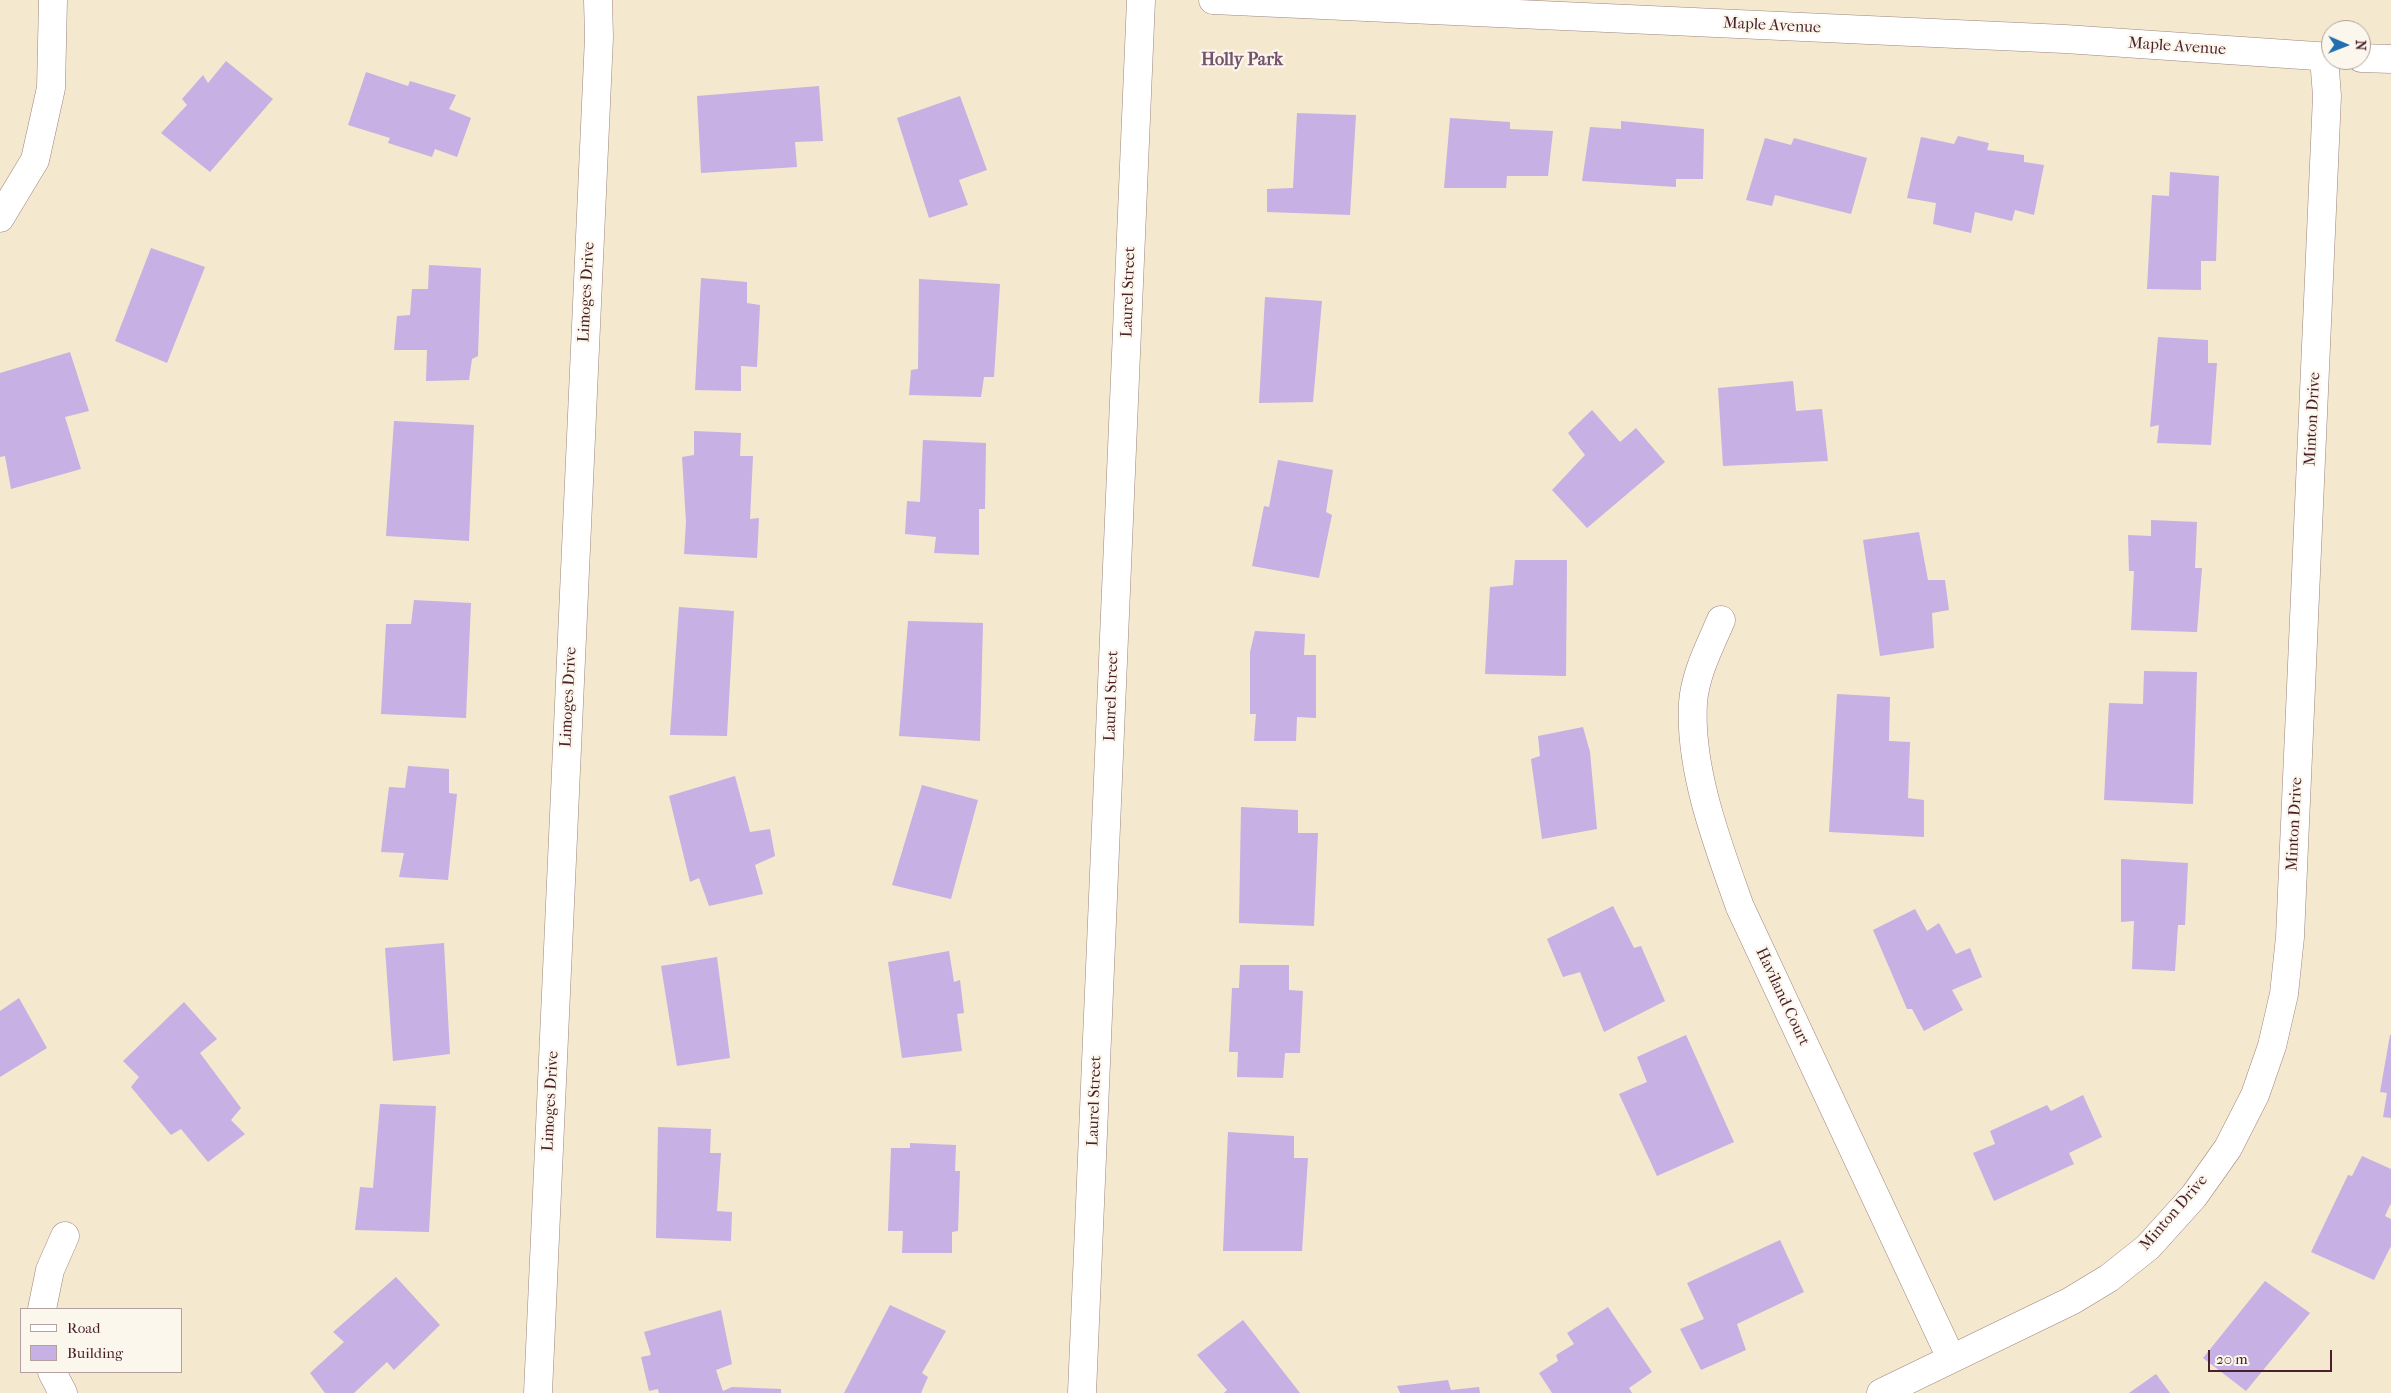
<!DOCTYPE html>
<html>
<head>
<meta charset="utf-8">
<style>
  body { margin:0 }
  #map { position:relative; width:2391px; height:1393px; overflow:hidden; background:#f4e8cf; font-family:"IM FELL French Canon",serif }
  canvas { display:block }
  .legend { position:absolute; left:20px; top:1308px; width:162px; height:65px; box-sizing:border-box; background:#fbf7ec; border:1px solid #b4a19f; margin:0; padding:6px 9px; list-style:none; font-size:15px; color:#4a1f2b }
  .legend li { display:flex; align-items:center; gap:10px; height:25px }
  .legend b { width:25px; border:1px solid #b4a19f }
  .north { position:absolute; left:2321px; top:20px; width:50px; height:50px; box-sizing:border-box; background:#fbf7ec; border:1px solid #b4a19f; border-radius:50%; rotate:91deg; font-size:14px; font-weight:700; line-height:20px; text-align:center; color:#4a1f2b }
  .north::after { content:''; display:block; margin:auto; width:18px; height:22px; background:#1f6fb2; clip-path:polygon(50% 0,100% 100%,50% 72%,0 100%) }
  .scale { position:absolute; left:2208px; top:1350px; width:124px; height:22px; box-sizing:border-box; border:2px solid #4a1f2b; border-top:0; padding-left:6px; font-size:15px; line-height:18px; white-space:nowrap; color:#4a1f2b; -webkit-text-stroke:4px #fbf7ec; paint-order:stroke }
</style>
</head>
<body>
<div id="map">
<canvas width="2391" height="1393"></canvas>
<ul class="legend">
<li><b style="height:6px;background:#fff"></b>Road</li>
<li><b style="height:14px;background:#c6b0e4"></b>Building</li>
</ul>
<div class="north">N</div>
<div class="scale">20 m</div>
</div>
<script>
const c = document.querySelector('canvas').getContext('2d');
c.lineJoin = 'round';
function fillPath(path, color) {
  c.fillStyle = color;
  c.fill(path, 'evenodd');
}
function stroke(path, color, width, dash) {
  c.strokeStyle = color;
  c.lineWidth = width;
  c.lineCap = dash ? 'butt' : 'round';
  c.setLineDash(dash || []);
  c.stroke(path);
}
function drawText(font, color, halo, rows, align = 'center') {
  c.font = font + ' "IM FELL French Canon",serif';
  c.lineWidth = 4.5;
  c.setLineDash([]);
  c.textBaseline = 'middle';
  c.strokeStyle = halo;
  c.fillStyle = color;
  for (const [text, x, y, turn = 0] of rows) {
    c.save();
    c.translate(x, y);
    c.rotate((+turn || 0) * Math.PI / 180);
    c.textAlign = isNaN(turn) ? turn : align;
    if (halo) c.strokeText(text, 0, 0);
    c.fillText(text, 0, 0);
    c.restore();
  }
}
const building = new Path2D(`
  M226,61L273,99L210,172L161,133L187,105L182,99L203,75L208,83Z
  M366,72L408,86L410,81L456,95L449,109L471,118L457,157L435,149L432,157L388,143L390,138L348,125Z
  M819,86L823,141L795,142L797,167L701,173L697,96Z
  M960,96L987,170L959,180L968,205L929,218L897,118Z
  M1297,113L1356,115L1350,215L1267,212V189L1293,188Z
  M1450,118L1510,122V129L1553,131L1548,176H1507L1506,188H1444Z
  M1621,121L1704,129L1703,179H1676V187L1582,181L1590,127L1621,129Z
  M1958,136L1989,143L1987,150L2024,155V162L2044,165L2034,215L2015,210L2012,221L1975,212L1971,233L1933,224L1936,203L1907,198L1921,137L1954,144Z
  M1765,138L1791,145L1794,138L1867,158L1851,214L1775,195L1772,206L1746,200Z
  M2170,172L2219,176L2216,261H2201V290L2147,289L2152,195L2169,196Z
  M151,248L205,267L167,363L115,341Z
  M429,265L481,268L478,356L472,359L469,380L426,381L427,350H394L397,316L410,315L412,289H428Z
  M701,278L747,282V303L760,305L757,367L741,366V391L695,390Z
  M919,279L1000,284L994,377H984L981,397L909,395L911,370L918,369Z
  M1265,297L1322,301L1313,402L1259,403Z
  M2158,337L2208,340V363H2217L2211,445L2157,443L2159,425L2150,427Z
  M70,352L89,411L65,417L81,469L11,489L5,456L0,457V373Z
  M1793,381L1796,411L1822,409L1828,461L1723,466L1718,388Z
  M1592,410L1620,442L1636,428L1665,462L1587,528L1552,490L1585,455L1568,433Z
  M394,421L474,425L469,541L386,536Z
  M694,431L741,433L740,456H753L750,519L759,518L757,558L684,554L686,522L682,457L694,455Z
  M923,440L986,443L985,509H979V555L934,553L936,537L905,534L907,501L920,502Z
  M1278,460L1333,470L1326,512L1332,515L1319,578L1252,566L1264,506L1269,507Z
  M2151,520L2197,522L2195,568H2202L2197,632L2131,630L2134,571H2129L2128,535L2151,536Z
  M1919,532L1928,580H1945L1949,610L1932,613L1934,648L1880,656L1863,540Z
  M1515,560H1567L1566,676L1485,674L1490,587L1513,585Z
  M414,600L471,603L466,718L381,714L386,624H411Z
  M679,607L734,611L727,736L670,735Z
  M908,621L983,623L980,741L899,736Z
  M1255,631L1305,634L1304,655H1316V718L1297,717L1296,741H1254L1256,714H1250V652Z
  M2144,671L2197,672L2193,804L2104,800L2109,703L2143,704Z
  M1837,694L1890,697L1889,741L1910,742L1908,798L1924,800V837L1829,832Z
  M1583,727L1590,752L1597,829L1542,839L1531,759L1540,756L1538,736Z
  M408,766L449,769V793L457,794L448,880L399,877L404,853L381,852L389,787L405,788Z
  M735,776L750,832L770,829L775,856L755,865L763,894L709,906L699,878L690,882L669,796Z
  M922,785L978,800L951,899L892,885Z
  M1241,807L1298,810V833H1318L1314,926L1239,923Z
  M2121,859L2188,863L2185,925H2178L2175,971L2132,969L2134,921L2121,922Z
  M1613,906L1634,948L1641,946L1665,1001L1604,1032L1580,972L1563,977L1547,939Z
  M1915,909L1927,931L1939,923L1956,954L1970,948L1982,977L1952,990L1963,1010L1924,1031L1912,1009H1907L1873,930Z
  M444,943L450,1054L393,1061L385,948Z
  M949,951L954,982L960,980L964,1013L957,1014L962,1051L902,1058L888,962Z
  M717,957L730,1058L677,1066L661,966Z
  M1240,965H1289V990L1303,991L1300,1053H1285L1283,1078L1237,1077L1238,1052H1229L1232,988H1239Z
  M19,998L47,1048L0,1077V1011Z
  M184,1002L217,1039L200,1053L241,1108L231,1120L245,1134L208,1162L181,1129L171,1135L131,1087L139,1077L123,1061Z
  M1686,1035L1734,1142L1657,1176L1619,1094L1647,1082L1637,1057Z
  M2390,1035H2391V1118L2383,1117L2387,1093L2380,1092Z
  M2083,1095L2102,1137L2069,1153L2074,1164L1994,1201L1973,1153L1995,1144L1990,1131L2047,1105L2051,1111Z
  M380,1104L436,1106L429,1232L355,1230L360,1187L373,1188Z
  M658,1127L711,1129L710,1153H721L717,1211L732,1212L731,1241L656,1238Z
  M1228,1132L1294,1136V1158H1308L1302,1251H1223Z
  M910,1143L956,1145L955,1171H960L958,1231L952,1232V1253H902L903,1231H888L891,1148H910Z
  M2362,1156L2391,1169V1203L2385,1216L2391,1219V1246L2374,1280L2311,1252L2348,1175L2352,1176Z
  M1780,1240L1804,1292L1737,1324L1746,1350L1701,1370L1680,1329L1704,1319L1687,1283Z
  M396,1277L440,1325L394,1370L387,1362L354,1393H325L310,1373L344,1342L333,1332Z
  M2265,1281L2310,1313L2246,1391L2203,1358Z
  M890,1305L946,1331L922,1373L928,1377L921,1393H844Z
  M1608,1307L1652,1372L1629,1388L1632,1393H1552L1539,1373L1558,1361L1556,1355L1574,1344L1567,1333Z
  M721,1310L732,1364L716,1370L723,1391L732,1387L781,1389V1393H659L658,1389L649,1391L641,1357L651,1355L644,1332Z
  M1243,1320L1300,1393H1224L1227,1390L1197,1355Z
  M2156,1374L2170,1393H2129Z
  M1448,1380L1451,1390L1479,1387L1480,1393H1400L1397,1386Z`);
const minor = new Path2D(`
  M1213,0L2065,39L2331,57
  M2361,58L2391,59
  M0,218L35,160L51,88L53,0
  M1721,620C1710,646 1695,674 1693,703C1689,770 1718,845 1740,907L1951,1358
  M42,1309L50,1270L65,1236
  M52,1372L63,1393
  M538,1393L599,37L598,0
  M1082,1393L1141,0
  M1881,1393L2071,1301L2109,1278L2148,1247L2194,1196L2228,1148L2255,1095L2272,1046L2284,994L2290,937L2327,96L2324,57`);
const streetNames = [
  ["Maple Avenue",1772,26,3],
  ["Maple Avenue",2177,47,4],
  ["Limoges Drive",587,292,-87],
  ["Laurel Street",1129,292,-88],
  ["Minton Drive",2313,419,-87],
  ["Laurel Street",1112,696,-88],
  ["Limoges Drive",569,697,-87],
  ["Minton Drive",2295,824,-87],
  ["Haviland Court",1782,997,65],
  ["Limoges Drive",551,1101,-87],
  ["Laurel Street",1095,1101,-88],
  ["Minton Drive",2174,1213,-49]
];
const neighbourhoodNames = [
  ["Holly Park",1242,61]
];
fillPath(building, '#c6b0e4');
stroke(minor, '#9f847d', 29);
stroke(minor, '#fff', 28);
drawText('16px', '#4a1f2b', '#fbf7ec', streetNames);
drawText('bold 18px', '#75526c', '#fbf7ec', neighbourhoodNames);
</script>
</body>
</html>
